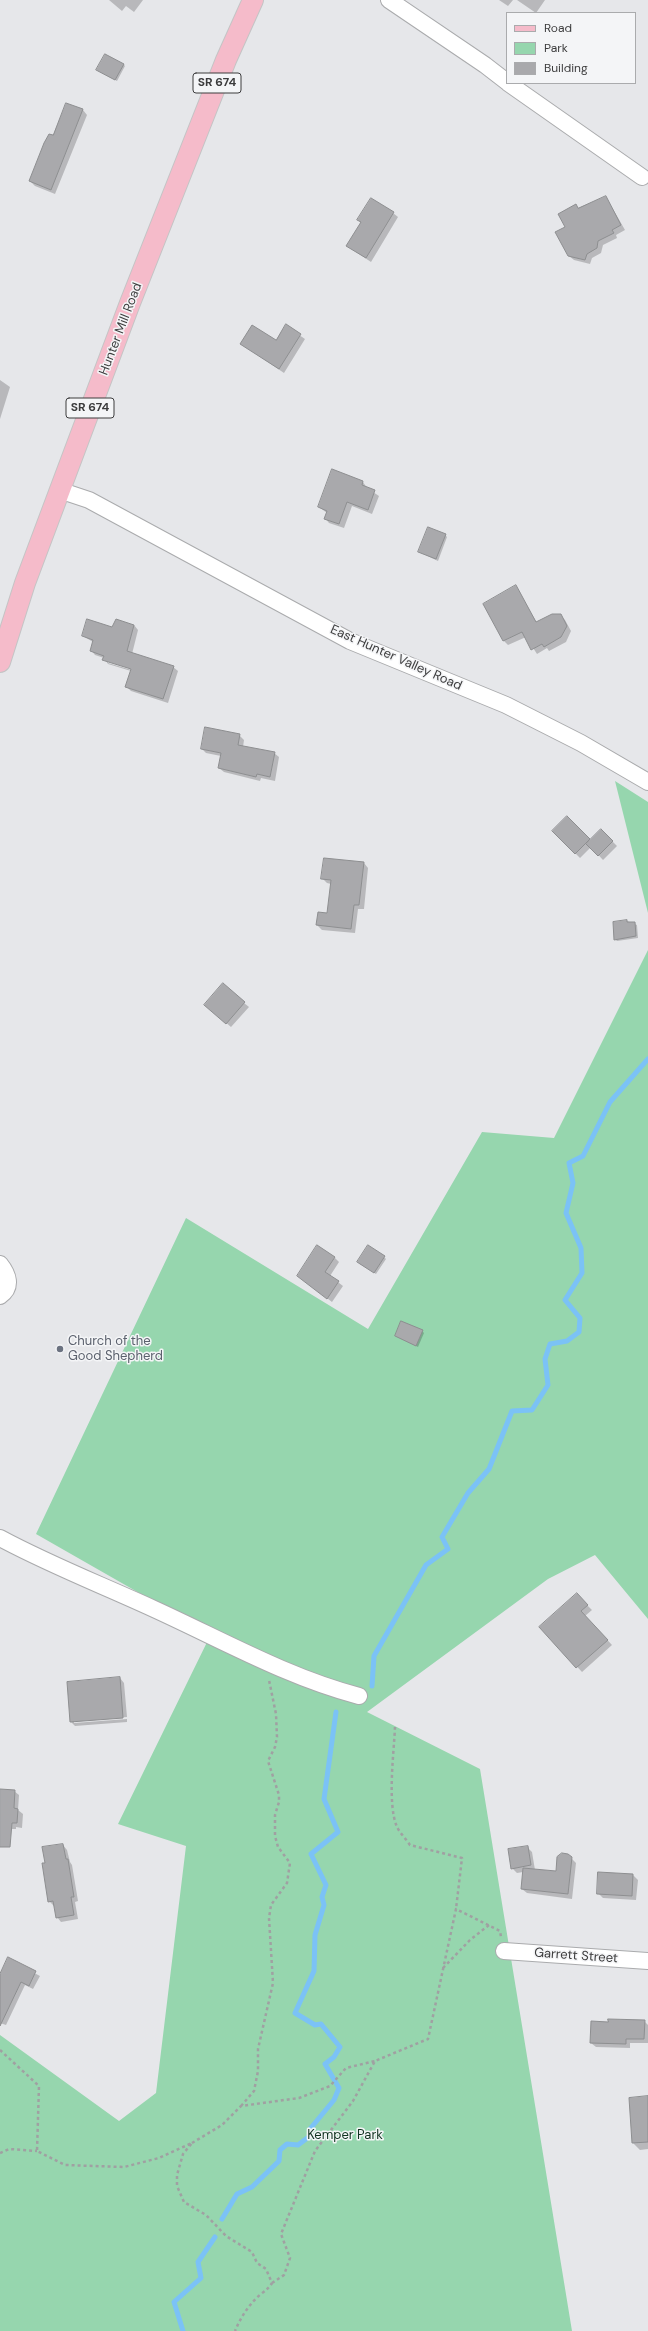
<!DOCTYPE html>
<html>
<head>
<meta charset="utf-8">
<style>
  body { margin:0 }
  #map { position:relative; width:648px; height:2331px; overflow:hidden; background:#e6e7ea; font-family:"DM Sans",sans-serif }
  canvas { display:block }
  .legend { position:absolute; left:506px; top:12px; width:130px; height:72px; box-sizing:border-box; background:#f4f5f7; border:1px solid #aaabad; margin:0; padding:5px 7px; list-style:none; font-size:12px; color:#3c3c3d }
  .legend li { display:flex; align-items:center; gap:8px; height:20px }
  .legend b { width:20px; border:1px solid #aaabad }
</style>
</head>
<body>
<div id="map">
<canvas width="648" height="2331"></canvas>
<ul class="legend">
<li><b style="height:5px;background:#f5bbca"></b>Road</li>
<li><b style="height:11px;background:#96d6ae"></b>Park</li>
<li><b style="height:11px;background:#a9a9ac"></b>Building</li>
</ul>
</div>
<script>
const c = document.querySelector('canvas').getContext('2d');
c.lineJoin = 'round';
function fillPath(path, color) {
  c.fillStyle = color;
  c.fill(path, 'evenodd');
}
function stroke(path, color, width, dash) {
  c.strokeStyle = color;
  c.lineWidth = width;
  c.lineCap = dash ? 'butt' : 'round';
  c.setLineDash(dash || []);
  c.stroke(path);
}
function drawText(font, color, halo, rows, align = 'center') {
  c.font = font + ' "DM Sans",sans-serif';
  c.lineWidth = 3;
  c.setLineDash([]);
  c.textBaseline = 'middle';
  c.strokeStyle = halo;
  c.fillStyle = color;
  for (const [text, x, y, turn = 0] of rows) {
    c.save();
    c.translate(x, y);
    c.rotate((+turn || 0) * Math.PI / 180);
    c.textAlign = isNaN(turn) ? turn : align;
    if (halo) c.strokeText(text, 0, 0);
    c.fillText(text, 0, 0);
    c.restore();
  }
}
const green = new Path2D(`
  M615,781L648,802V913Z
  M648,950V1619L595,1555L548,1579L367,1712L480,1769L572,2331H0V2035L119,2121L156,2093L186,1846L118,1824L211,1634L36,1534L186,1218L368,1329L482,1132L554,1138Z`);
const shadow = new Path2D(`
  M109,0H143L134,12L126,6L122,11Z
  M499,0H513L508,6Z
  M517,0H545L536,13Z
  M123,64L125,66L117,81L100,72Z
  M67,104L83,110L87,115L55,194L35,186L30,181L54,137Z
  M606,197L625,230L616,235L617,238L603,245L601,253L592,258L590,264L574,260L569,256L566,227L576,205L579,209Z
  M393,213L398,217L371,262L347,246L361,223L358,220Z
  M286,326L305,339L284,373L241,344L276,342Z
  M0,380L10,387L0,419Z
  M363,482L367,488L379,496L372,514L352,506L344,528L329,523L325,518L327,513L319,507Z
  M445,535L447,537L438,561L419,552Z
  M516,587L537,623L560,615L565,620L571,631L566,642L549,651L547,648L537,654L526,637L508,645L504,641L484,605Z
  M134,625L138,630L132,654L173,667L178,671L168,703L131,691L126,686L131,671L108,664L104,658L95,655L91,650L93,642L83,636L112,628ZM108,661L136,669L135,671L108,663Z
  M239,735L244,740L243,747L274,753L279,757L275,781L261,778L260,781L224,772L219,768L221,756L206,753L202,749Z
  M567,818L590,841L601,830L617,846L603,860L591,847L580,858L553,831Z
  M364,863L368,868L364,909H358L355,933L322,930L317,925L328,914L331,884L327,883L322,878Z
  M627,921L637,925L638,938L617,941L615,939Z
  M244,1003L249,1007L231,1027L210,1009Z
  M384,1257L386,1259L376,1274L360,1264Z
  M335,1258L339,1262L330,1276L343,1286L332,1302L298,1276Z
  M422,1331L424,1333L418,1347L396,1336Z
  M581,1599L592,1610L585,1616L612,1645L582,1672L540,1627Z
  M120,1678L124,1683L127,1717L74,1721V1723L127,1719V1722L75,1726L71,1722Z
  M0,1790L14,1791L19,1795L18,1810L23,1814L22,1828L16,1827V1829H0Z
  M63,1845L67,1850L70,1862L72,1865L78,1901L75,1902L78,1919L61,1922L57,1917L54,1906L49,1901L46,1864Z
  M527,1847L532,1852L535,1870L557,1872L568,1855L576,1863L572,1899L527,1893L522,1889L523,1872L517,1873L512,1868Z
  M633,1875L638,1880L636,1900L603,1898L598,1893Z
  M8,1959L40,1976L33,1989L25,1985L6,2025L0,2023V1976Z
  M644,2021L648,2025V2043H630V2048L596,2047L591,2043L609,2023Z
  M648,2097V2149L640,2150L633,2143Z`);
const stream = new Path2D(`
  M372,1686L374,1656L426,1565L448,1549L442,1537L468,1493L489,1469L512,1411L532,1410L548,1385L545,1359L550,1344L567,1341L579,1332L580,1318L565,1300L582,1273L581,1248L566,1213L573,1183L569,1163L583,1156L610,1102L648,1059
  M222,2219L237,2194L252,2187L279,2161L280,2150L287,2144L298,2145L310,2136V2129L334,2100L339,2088L325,2064L334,2057L340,2047L321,2024L315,2025L295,2013L314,1971L315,1935L324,1905L322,1897L326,1885L311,1854L338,1832L324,1799L336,1712
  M183,2331L174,2302L201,2278L198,2262L215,2237`);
const building = new Path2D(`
  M105,54L124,64L115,80L96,70Z
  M66,103L83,109L51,190L29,181L44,143L49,134L53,135Z
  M606,196L621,225L612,230L614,233L598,241L597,248L587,254L585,260L568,256L555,232L565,227L558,214L576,204L578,208Z
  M371,198L394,212L366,258L346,246L361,222L357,220Z
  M286,324L301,334L279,369L240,344L252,325L276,340Z
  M332,469L363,481L362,485L375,490L368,510L347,502L339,524L324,519L327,511L318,507Z
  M428,527L446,534L436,559L418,552Z
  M516,585L536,622L552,614H561L567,626L561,637L544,647L542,644L531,650L522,632L503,641L483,604Z
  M87,619L112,627L116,619L134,625L127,651L174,666L163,699L125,687L131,669L102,660L104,656L90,651L93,640L82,636Z
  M205,727L240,734L238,745L275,752L270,777L257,774L256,777L218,768L221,753L201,749Z
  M567,816L590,839L575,854L552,831Z
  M601,829L613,841L598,856L586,844Z
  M324,858L364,862L359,905H354L351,929L316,925L318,912L327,913L331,880L321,879Z
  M627,920V922H635L636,936L614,940L613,922Z
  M223,983L245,1002L226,1024L204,1005Z
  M317,1245L335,1257L325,1272L339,1281L327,1299L297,1276Z
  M368,1245L385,1256L374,1273L357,1262Z
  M401,1321L423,1330L416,1346L395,1336Z
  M577,1593L588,1605L581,1611L608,1640L576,1668L539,1627Z
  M120,1677L123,1718L70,1722L67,1682Z
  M0,1789L15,1790L14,1808L18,1809L17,1823H12L10,1847H0Z
  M63,1844L66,1859H68L74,1897H71L74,1915L56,1918L53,1901L48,1902L42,1863H45L42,1847Z
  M528,1846L531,1865L511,1869L508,1849Z
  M562,1853L568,1854L572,1857L568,1894L521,1889L523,1868L556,1871L557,1857Z
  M598,1872L633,1874L632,1896L597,1894Z
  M8,1957L36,1971L29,1986L21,1982L0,2026V1974Z
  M608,2019L645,2020L644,2039H626V2044L590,2043L591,2021L608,2022Z
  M648,2096V2142L632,2143L629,2098Z`);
const path = new Path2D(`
  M395,1727C394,1752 387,1804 397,1827C400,1833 406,1839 410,1845L462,1858L456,1909
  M443,1968L470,1940L489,1925
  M0,2050L39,2086L37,2151L65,2165L124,2167L159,2158L192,2143L183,2154L177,2175V2186L184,2202L206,2215L226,2236L252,2252L257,2263L266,2269L272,2283C269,2288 266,2290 261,2294C249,2304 241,2317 235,2331
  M241,2106L254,2091L258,2071V2049L273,1983L269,1918L271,1905L287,1883L290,1863L278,1847L275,1836V1815L279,1802V1795L268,1761L275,1747L277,1737L276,1714L269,1680
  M192,2143L222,2125L241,2106L299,2098L330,2086L346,2068L375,2061
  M0,2153L9,2149L37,2151
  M272,2283L284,2275L290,2258L281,2234L315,2151L353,2101L375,2061L428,2039L456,1909L500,1931L501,1937`);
const minor = new Path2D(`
  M389,0L485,65L507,82
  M508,83L642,177
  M59,490L89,500L350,641L506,705L581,743L648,782
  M0,1264C8,1274 13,1287 0,1296
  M0,1538C50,1565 102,1585 154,1609C222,1640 287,1677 359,1696
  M504,1951L648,1961`);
const major = new Path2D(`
  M0,662L25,583L130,303L226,60L253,0`);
const markers = [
  [60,1349,4,"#6b7280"]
];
const shields = [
  [217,83,48],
  [90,408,48]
];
const shieldNames = [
  ["SR 674",217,83],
  ["SR 674",90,408]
];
const streetNames = [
  ["Hunter Mill Road",121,329,-69],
  ["East Hunter Valley Road",396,658,24],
  ["Garrett Street",576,1956,4]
];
const worshipNames = [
  ["Church of the",68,1342],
  ["Good Shepherd",68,1357]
];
const parkNames = [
  ["Kemper Park",345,2136]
];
fillPath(green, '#96d6ae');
fillPath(shadow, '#0003');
stroke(stream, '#7bc2f6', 5);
fillPath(building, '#a9a9ac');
stroke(building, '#8d8e90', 1);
stroke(minor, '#aaabad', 18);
stroke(major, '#c4c4c5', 22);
stroke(path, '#a0a0a2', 2.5, [3, 3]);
stroke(minor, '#fff', 16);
stroke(major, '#f5bbca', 20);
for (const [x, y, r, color] of markers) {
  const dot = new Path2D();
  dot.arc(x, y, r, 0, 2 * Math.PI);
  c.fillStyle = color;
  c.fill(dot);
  stroke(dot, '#f4f5f7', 1.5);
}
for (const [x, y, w] of shields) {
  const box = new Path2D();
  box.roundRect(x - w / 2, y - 10, w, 20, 3);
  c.fillStyle = '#f4f5f7';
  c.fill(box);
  stroke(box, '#3c3c3d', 1);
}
drawText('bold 12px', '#3c3c3d', null, shieldNames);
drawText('13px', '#3c3c3d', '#f4f5f7', streetNames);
drawText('13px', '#5b616d', '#f4f5f7', worshipNames, 'left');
drawText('13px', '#103320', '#f4f5f7', parkNames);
</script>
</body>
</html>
